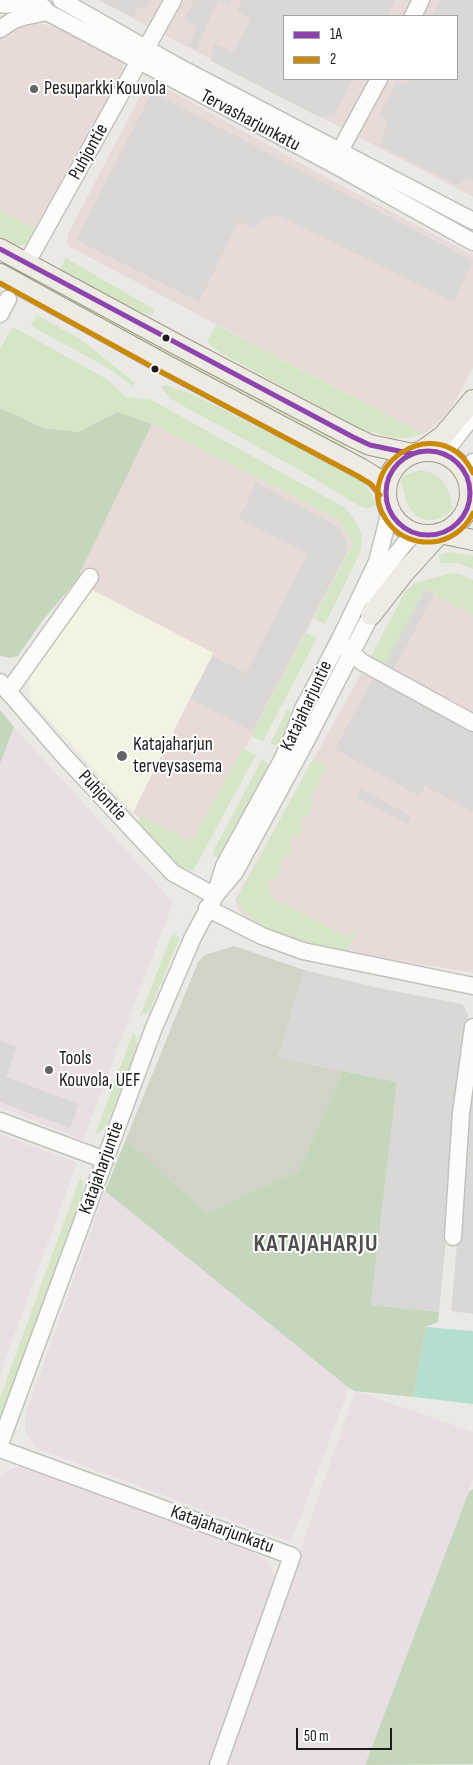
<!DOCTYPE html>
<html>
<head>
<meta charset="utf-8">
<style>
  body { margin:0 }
  #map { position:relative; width:473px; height:1765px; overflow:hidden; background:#ebe9e5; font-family:"Sofia Sans Condensed",sans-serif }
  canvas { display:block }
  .legend { position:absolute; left:283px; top:15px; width:175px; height:65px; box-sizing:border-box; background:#fff; border:1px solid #a4a4a4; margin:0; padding:6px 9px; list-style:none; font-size:15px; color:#1c1c1c }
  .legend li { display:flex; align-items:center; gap:10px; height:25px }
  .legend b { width:25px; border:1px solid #a4a4a4 }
  .scale { position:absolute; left:296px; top:1728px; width:96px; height:22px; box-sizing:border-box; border:2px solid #1c1c1c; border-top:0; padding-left:6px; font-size:15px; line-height:18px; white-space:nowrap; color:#1c1c1c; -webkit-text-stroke:4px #fff; paint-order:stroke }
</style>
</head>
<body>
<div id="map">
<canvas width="473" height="1765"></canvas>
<ul class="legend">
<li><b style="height:6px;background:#8e44ad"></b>1A</li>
<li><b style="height:6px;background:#cb8a06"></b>2</li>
</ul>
<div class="scale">50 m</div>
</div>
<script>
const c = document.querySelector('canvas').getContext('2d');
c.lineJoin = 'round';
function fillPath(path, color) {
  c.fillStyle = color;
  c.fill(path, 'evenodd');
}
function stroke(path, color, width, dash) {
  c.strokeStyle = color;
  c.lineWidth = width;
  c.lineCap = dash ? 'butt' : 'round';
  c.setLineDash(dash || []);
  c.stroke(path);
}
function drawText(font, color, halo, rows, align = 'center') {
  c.font = font + ' "Sofia Sans Condensed",sans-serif';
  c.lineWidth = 4;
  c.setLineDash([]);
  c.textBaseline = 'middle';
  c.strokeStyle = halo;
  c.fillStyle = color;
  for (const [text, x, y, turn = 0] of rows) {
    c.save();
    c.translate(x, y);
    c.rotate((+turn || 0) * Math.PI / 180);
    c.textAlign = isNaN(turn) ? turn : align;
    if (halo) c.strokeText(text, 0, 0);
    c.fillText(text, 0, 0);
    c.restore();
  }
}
const residential = new Path2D(`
  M304,970L379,988L462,1004L468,1014L439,1312L371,1305L397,1082L278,1057Z
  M473,1065V1314L451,1311Z`);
const commercial = new Path2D(`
  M98,0H473V197ZM284,16H457V79H284Z
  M30,24H43L59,28L119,58L123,65L124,75L36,229L0,210V39L10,30L19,26Z
  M160,88L173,92L331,180L473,255V368L451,408L438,423L424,434L70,247L67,242L68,234L138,100L145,92Z
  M152,424L340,520L353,543L188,857L133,812L213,653L76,581Z
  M414,584L473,615V973L291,942L243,918L235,900L370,658Z`);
const industrial = new Path2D(`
  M14,727L173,902L83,1140L0,1107V764Z
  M0,1134L77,1163L0,1374Z
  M105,1191L349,1388L291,1542L36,1448L25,1431V1417Z
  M355,1391L473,1432V1479L365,1765H227Z
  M22,1466L252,1552L267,1561L273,1570L274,1580L208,1765H0V1478L7,1470Z`);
const education = new Path2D(`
  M92,590L213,653L133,812L30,699L28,680Z`);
const religious = new Path2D(`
  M101,0H151L145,11L137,6L134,18Z
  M194,0H231L229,5L219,0L205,28L197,50L188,46L197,27L184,19Z
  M242,0H395L387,16H284V79H353L335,114L321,118L211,61L214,43L233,52L251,19L237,11Z
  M441,0H473V181L466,177L458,186L380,145L388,121L379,116L397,81L406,85L410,79H457V16H432Z
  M152,92L473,261L454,302L281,217L274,216L267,217L254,228L238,222L199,302L76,240Z
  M256,482L339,527L347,544L346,554L252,731L190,699L213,656L246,673L308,553L239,519Z
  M425,589L434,594L394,669L385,664Z
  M373,678L473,732V812L425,786L419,796L335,749Z
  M361,789L411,816L407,824L356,797Z
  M0,1041L17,1047L6,1077L79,1104L70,1128L0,1102Z`);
const construction = new Path2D(`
  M234,946L304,970L278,1057L343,1071L299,1170L207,1213L126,1139L198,962L205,955Z`);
const grass = new Path2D(`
  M0,210L36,229L28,242L21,246L13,245L0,238Z
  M66,258L155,310L152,315L133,310L59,270Z
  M70,297L347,444L345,450L69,302Z
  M37,315L83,341L135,383L133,386L108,368L31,326Z
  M216,325L424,434L408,438H393L358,428L221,353L207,342Z
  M12,328H15L108,380L126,397L150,399L345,508C359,524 366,534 359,555L325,624L314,618L353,543L340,520L152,424L117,412L79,432L43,428L0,408V349Z
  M166,385L192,394L348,472C362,481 371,489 376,505C368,510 364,508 356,504L303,472L171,399L161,387Z
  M420,470C444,473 448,488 453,508C439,523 421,526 409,507C404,499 405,489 400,480L406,475Z
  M449,552L473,556V569L458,563H441L438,555Z
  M452,573L460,574L473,580V615L425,589L385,664L370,658L405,592L414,583Z
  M306,633L317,638L263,741L251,736Z
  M287,710L294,713L282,740L276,745L270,744Z
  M242,748L256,755L193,871L178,867L137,824L141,816L192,842Z
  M262,759L268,763V768L220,859L212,854Z
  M313,759L327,766L311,798L313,812L301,819L302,833L290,838L292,854L280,860L281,875L268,882L271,897L347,937L359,928L348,949C316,951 252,930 237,900Z
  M172,934L180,937L149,1012L140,1016Z
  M133,1033L136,1036L137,1046L108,1123L104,1129L95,1135Z
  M80,1178L83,1181L82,1195L5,1407L0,1416V1398Z`);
const forest = new Path2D(`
  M0,408L43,428L79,432L117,412L152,424L76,581L43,620L18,656L10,658L0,656Z
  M0,710L14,727L0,764Z
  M343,1071L397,1082L371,1305L439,1312L438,1322L426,1327L414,1397L355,1391L349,1388L105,1191L126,1139L207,1213L299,1170Z
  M473,1489V1764L365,1765L469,1491Z`);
const pitch = new Path2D(`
  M426,1327L473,1331V1404L414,1397Z`);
const minor = new Path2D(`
  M26,0L43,7L47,12L333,164L473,242
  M61,0L177,66L473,221
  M0,4C9,6 16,4 25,0
  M413,16L421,0
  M0,29L12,21L23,17L47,12
  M335,160L379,79
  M31,255L173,0
  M0,314L8,299
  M443,454L469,421L473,409
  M468,482L473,462
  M344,646L362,662L473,723
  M0,682L64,756L173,873L215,896
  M8,692L90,577
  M217,889L224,866L282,760L293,736L302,711L339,641L377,562L390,511
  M207,908L262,936L303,951L473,986
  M0,1121L105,1160
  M453,1237L461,1113L473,1027
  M0,1444L153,1030L193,937L215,896L235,872L305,743L371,615L382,581L394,557L406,542L416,533
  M0,1449L292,1556L218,1765`);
const major = new Path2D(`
  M0,249L174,343L353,437L370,445L413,454
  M0,274L162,363L360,468L376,478L386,490
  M422,451L443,436L473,400
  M386 493a42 42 0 1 1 84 0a42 42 0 1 1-84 0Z
  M440,533L473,540
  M371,615L403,574L440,533`);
const bus1 = new Path2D(`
  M0,249L353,437L370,445L413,454
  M386 493a42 42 0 1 1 84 0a42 42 0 1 1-84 0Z`);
const bus2 = new Path2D(`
  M0,283L158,370L356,475L371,484L380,495
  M473,473C440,405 344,469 390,525C400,537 416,543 431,542C450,541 465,529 473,513`);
const markers = [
  [34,89,5,"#646462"],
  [166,338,4.5,"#1c1c1c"],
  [155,369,4.5,"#1c1c1c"],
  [122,756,6,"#646462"],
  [49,1070,5,"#646462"]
];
const poiNames = [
  ["Pesuparkki Kouvola",44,89],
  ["Katajaharjun",133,745],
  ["terveysasema",133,767],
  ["Tools",59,1059],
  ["Kouvola, UEF",59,1081]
];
const streetNames = [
  ["Tervasharjunkatu",250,121,28],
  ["Puhjontie",89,152,-61],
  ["Katajaharjuntie",307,706,-65],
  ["Puhjontie",102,796,47],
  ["Katajaharjuntie",102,1168,-70],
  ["Katajaharjunkatu",222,1530,20]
];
const districtNames = [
  ["KATAJAHARJU",316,1245]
];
fillPath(residential, '#dad8d6');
fillPath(commercial, '#e8dbd7');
fillPath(industrial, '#e8dee3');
fillPath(education, '#f3f3e1');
fillPath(religious, '#d9d8d6');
fillPath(construction, '#d3d2c7');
fillPath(grass, '#d4e6c6');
fillPath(forest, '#c4d7bc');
fillPath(pitch, '#b4ded0');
stroke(minor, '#c2c1bf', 19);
stroke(major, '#9f9884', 22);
stroke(minor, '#fcfcfb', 16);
stroke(major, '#eeebe4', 20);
stroke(bus1, '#8e44ad', 5);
stroke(bus2, '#cb8a06', 5);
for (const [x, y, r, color] of markers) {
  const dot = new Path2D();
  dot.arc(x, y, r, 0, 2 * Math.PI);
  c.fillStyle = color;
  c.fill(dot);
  stroke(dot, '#fff', 2);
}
drawText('19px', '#1c1c1c', '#fff', poiNames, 'left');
drawText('19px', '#1c1c1c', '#fff', streetNames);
c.letterSpacing = '1px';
drawText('bold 24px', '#4f4f4f', '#fff', districtNames);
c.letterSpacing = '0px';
</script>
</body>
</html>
